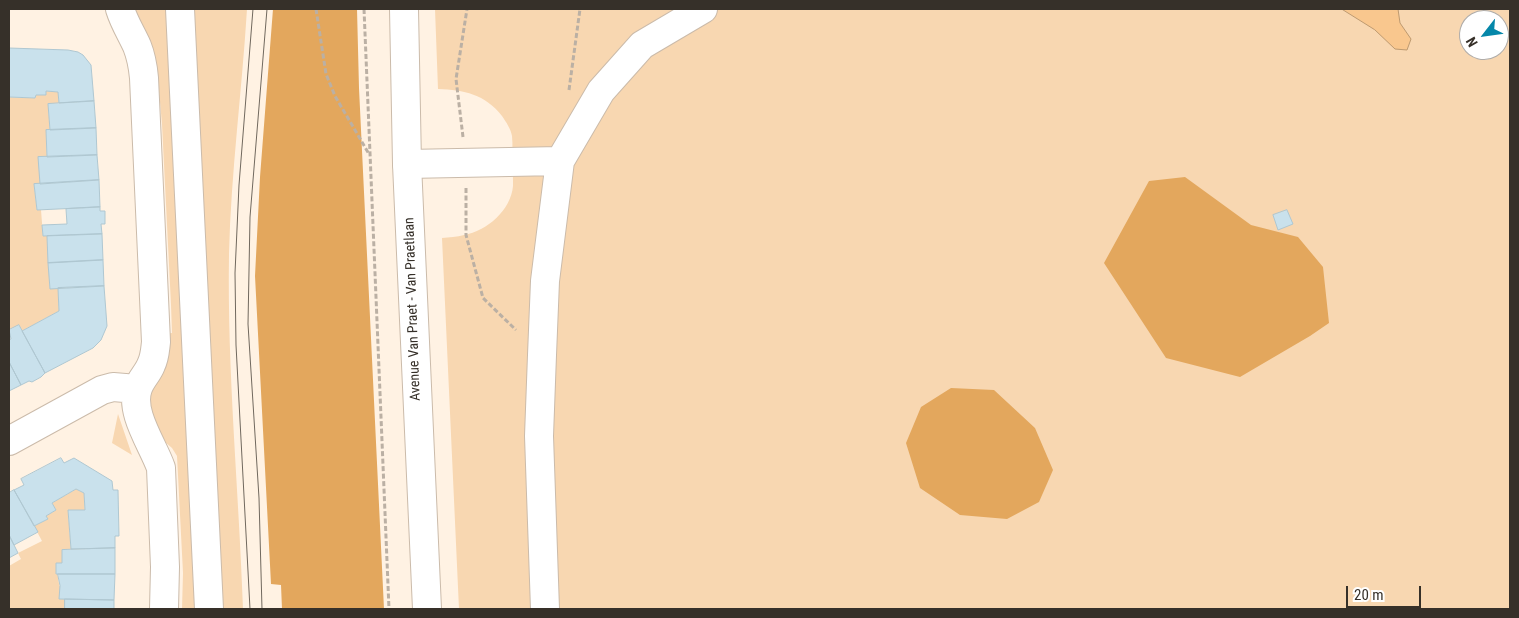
<!DOCTYPE html>
<html>
<head>
<meta charset="utf-8">
<style>
  body { margin:0 }
  #map { position:relative; width:1519px; height:618px; overflow:hidden; background:#fff2e3; font-family:"Roboto Condensed",sans-serif }
  canvas { display:block }
  .frame { position:absolute; inset:0; border:10px solid #363029; pointer-events:none }
  .north { position:absolute; left:1459px; top:10px; width:50px; height:50px; box-sizing:border-box; background:#fff; border:1px solid #afaca9; border-radius:50%; rotate:240deg; font-size:14px; font-weight:700; line-height:20px; text-align:center; color:#363029 }
  .north::after { content:''; display:block; margin:auto; width:18px; height:22px; background:#0587a9; clip-path:polygon(50% 0,100% 100%,50% 72%,0 100%) }
  .scale { position:absolute; left:1346px; top:586px; width:75px; height:22px; box-sizing:border-box; border:2px solid #363029; border-top:0; padding-left:6px; font-size:15px; line-height:18px; white-space:nowrap; color:#363029; -webkit-text-stroke:4px #fff; paint-order:stroke }
</style>
</head>
<body>
<div id="map">
<canvas width="1519" height="618"></canvas>
<div class="frame"></div>
<div class="north">N</div>
<div class="scale">20 m</div>
</div>
<script>
const c = document.querySelector('canvas').getContext('2d');
c.lineJoin = 'round';
function fillPath(path, color) {
  c.fillStyle = color;
  c.fill(path, 'evenodd');
}
function stroke(path, color, width, dash) {
  c.strokeStyle = color;
  c.lineWidth = width;
  c.lineCap = dash ? 'butt' : 'round';
  c.setLineDash(dash || []);
  c.stroke(path);
}
function drawText(font, color, halo, rows, align = 'center') {
  c.font = font + ' "Roboto Condensed",sans-serif';
  c.lineWidth = 4;
  c.setLineDash([]);
  c.textBaseline = 'middle';
  c.strokeStyle = halo;
  c.fillStyle = color;
  for (const [text, x, y, turn = 0] of rows) {
    c.save();
    c.translate(x, y);
    c.rotate((+turn || 0) * Math.PI / 180);
    c.textAlign = isNaN(turn) ? turn : align;
    if (halo) c.strokeText(text, 0, 0);
    c.fillText(text, 0, 0);
    c.restore();
  }
}
const green = new Path2D(`
  M131,9H172L200,609H182L183,573L177,456L172,448L159,437L148,405L151,394L161,372L162,334L172,333L171,305L162,124L157,69Z
  M188,9H247C242,91 231,172 229,254C227,372 239,491 243,609H217Z
  M435,9H1510V609H459L442,238C449,237 457,237 464,235C487,231 511,210 513,186C513,179 513,171 512,163C512,154 513,145 512,136C511,129 506,122 502,116C485,94 464,90 438,89ZM1469,20H1499V50H1469Z
  M46,91L58,92L59,103L48,104L50,130L46,131L47,157L40,184L34,185L37,210H41L43,236H47L50,288H58L59,311L22,331L19,325L9,330V97L35,98L36,95Z
  M118,414L132,455L112,443Z
  M76,489L84,493L85,510L68,511L71,549L62,550V563L56,564L59,584L65,599V609H9V566L21,559L18,553L42,541L34,526L48,519L46,516L56,510L52,503Z`);
const forest = new Path2D(`
  M273,9H357L359,88L384,609H282L281,585L271,584L255,276L260,177Z
  M1185,177L1251,225L1298,237L1323,267L1329,323L1310,336L1240,377L1166,358L1104,263L1149,181Z
  M951,388L994,390L1035,428L1053,470L1039,502L1007,519L960,515L920,488L906,443L921,407Z`);
const water = new Path2D(`
  M1342,9H1398L1400,23L1411,39L1407,50L1395,49L1375,30Z`);
const building = new Path2D(`
  M9,48L68,50L78,52L83,55L91,65L94,101L59,103L58,92L46,91V95H36L35,98L9,97Z
  M94,101L96,128L50,130L48,104Z
  M96,128L97,155L47,157L46,130Z
  M97,155L99,180L40,184L38,157Z
  M99,180L100,207L37,210L34,184Z
  M100,207V211H105V224H101L102,234L43,236L42,225L67,224L66,209Z
  M1287,210L1293,224L1278,230L1273,215Z
  M102,234L103,260L48,263L47,236Z
  M103,260L104,286L50,289L48,263Z
  M104,286L107,326L101,340L93,348L45,373L22,331L59,311L58,288Z
  M19,325L45,373L41,377L32,382L29,381L21,385L9,362V340L11,339L9,330Z
  M9,362L21,385L9,391Z
  M61,458L64,463L74,458L112,481L113,490H118L119,536H115V548L71,549L68,510H85L84,493L76,489L52,503L56,510L46,516L48,519L34,526L14,490L24,485L21,479Z
  M14,490L38,532L14,545L9,535V493Z
  M9,535L18,553L9,558Z
  M115,548V574H56V563H62V550Z
  M58,574H115L114,600L59,599L60,586Z
  M65,599L114,600V609H65Z`);
const path = new Path2D(`
  M316,9L326,74L335,96L369,154
  M364,9L389,609
  M569,90L580,9
  M463,137L456,79L467,9
  M466,188V235L483,298L516,330`);
const minor = new Path2D(`
  M120,9C124,22 131,33 137,46C141,56 143,67 144,78L156,342C155,350 155,357 151,365C148,373 141,379 138,388C129,412 153,445 161,468L165,567L164,609
  M180,9L209,609
  M407,164L560,161
  M9,441L102,390L113,387L137,389
  M545,609L539,436L542,355L545,281L560,161L601,91L642,45L703,9`);
const major = new Path2D(`
  M404,9L407,164L427,609`);
const tram = new Path2D(`
  M250,609L236,345L235,273L239,185L253,9
  M262,609L259,498L248,324L250,217L267,9`);
const streetNames = [
  ["Avenue Van Praet - Van Praetlaan",413,309,-92]
];
fillPath(green, '#f8d7b1');
fillPath(forest, '#e3a75d');
fillPath(water, '#f9c78e');
stroke(water, '#be9a70', 1);
fillPath(building, '#c9e1ec');
stroke(building, '#afc7d1', 1);
stroke(minor, '#cbbbaa', 30);
stroke(major, '#cbbbaa', 30);
stroke(path, '#bbb0a4', 3, [5, 2.5]);
stroke(minor, '#fff', 28);
stroke(major, '#fff', 28);
stroke(tram, '#70685e', 1);
drawText('14px', '#363029', '#fff', streetNames);
</script>
</body>
</html>
